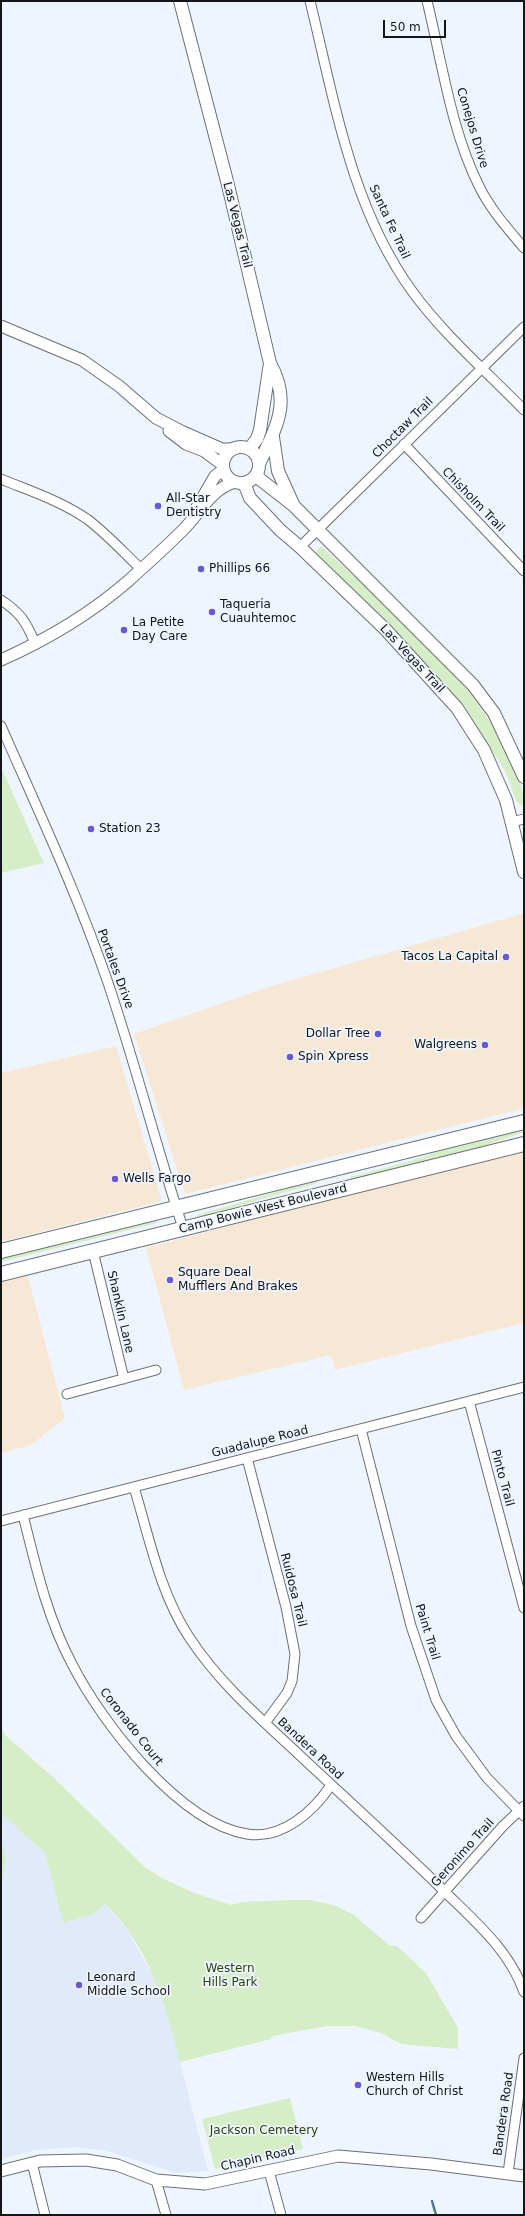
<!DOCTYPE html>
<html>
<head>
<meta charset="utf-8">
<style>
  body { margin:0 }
  #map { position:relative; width:525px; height:2216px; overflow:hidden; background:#eff5fe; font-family:"DejaVu Sans",sans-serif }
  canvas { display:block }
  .frame { position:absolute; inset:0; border:2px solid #131518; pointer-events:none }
  .scale { position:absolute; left:383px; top:20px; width:63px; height:18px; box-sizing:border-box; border:2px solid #131518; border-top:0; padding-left:5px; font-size:12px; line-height:14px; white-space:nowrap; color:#131518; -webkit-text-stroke:3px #eff5fe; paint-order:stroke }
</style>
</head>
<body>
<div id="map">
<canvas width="525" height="2216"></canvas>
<div class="frame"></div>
<div class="scale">50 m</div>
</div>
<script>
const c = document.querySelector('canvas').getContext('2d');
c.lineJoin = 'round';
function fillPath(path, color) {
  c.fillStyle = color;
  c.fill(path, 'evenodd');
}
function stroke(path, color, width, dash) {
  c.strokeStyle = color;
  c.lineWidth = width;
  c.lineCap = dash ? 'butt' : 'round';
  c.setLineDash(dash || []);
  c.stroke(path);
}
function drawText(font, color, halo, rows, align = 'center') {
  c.font = font + ' "DejaVu Sans",sans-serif';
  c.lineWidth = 3.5;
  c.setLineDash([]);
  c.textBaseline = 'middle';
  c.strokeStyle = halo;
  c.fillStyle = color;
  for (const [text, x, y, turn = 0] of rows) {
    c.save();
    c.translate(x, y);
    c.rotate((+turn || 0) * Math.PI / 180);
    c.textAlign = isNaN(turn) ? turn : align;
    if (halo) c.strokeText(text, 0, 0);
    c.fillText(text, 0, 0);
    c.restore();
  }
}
const commercial = new Path2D(`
  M524,913V1108L185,1194L134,1034L262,989Z
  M116,1046L162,1201L1,1242V1073Z
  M524,1147V1323L335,1370L331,1355L184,1390L146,1248Z
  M27,1273L65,1418L31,1445L1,1453V1280Z`);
const built = new Path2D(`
  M1,1812L45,1853L63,1923L94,1914L105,1904L117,1917L130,1935L153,1976L170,2023L208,2171L176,2173L108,2151L76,2147L36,2150L1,2159Z`);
const green = new Path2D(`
  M321,546C389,610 472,673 511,760C517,774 524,789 524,804L520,805L516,800L506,773L463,704L316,552Z
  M1,767L44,863L1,873Z
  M524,1129V1132L484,1146L350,1180V1177L407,1162L442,1150Z
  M317,1180V1183L198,1218L197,1215Z
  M157,1221V1223L1,1262V1259Z
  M1,1726L4,1734L53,1777L146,1868L164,1879L192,1892L231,1905L241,1902L291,1900H310L337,1906L354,1915L390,1946H397L426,1973L443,2002L458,2028V2049L401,2044L381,2033L355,2026H327L272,2036L271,2039L180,2062C166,2006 148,1944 105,1904L94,1914L63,1923L45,1853L1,1813Z
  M1,1842L6,1860L1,1882Z
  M290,2098L303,2149L215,2169L202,2119Z`);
const stream = new Path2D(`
  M432,2201L436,2215`);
const minor = new Path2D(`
  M310,1C334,99 351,207 412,291C443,334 486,371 524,410
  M427,1C442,62 451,130 479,186C490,209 508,229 524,248
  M404,444L524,571
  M1,479C30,491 61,501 87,519C107,534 123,552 141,569
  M300,547L524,327
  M1,600C21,613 26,622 35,643
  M1,726C38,810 77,893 107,980C135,1062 156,1146 183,1228
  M511,822L524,819
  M93,1251L124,1379
  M67,1394L156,1370
  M469,1401L524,1608
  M361,1429L411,1626L436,1700L456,1736L487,1778L524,1816
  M247,1458L286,1607L295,1654L292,1681L287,1693L265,1723
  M134,1487C149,1537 160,1593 189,1637C217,1680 256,1715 293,1749C343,1796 393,1841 441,1888C473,1920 509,1949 524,1992
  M23,1515C36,1567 47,1617 72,1664C102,1723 179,1823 247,1834C282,1840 314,1811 331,1785
  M1,1521L524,1387
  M421,1918L503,1826L524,1806
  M32,2163L45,2215
  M269,2171L281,2215
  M508,2173L524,2058
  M156,2180L166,2215`);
const tertiary = new Path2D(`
  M1,326L82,360L119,386L156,418L181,431L222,449H234
  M169,431L186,444L204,451L223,465
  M197,507L215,476L223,470
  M1,660C46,640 90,614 127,582C146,565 165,548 183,530C200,513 211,489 235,482
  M1,2171L40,2161L86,2160L117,2165L156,2180L205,2184L338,2156L431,2164L524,2176`);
const secondary = new Path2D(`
  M180,1L228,185L270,363L260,430L257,439L250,448
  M273,437L278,471L293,504
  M223 465a18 18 0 1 1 36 0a18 18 0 1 1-36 0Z
  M259,464C276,427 292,403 270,363
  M258,471L257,477L293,505L473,685L494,713L524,777
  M244,483L250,498L280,530L300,547L386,630L457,708L484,750L506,800L524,872`);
const primary = new Path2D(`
  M1,1251L524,1122
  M1,1274L524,1144`);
const markers = [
  [158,506,4,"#6958d1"],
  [201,569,4,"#6958d1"],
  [212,612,4,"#6958d1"],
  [124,630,4,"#6958d1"],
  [91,829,4,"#6958d1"],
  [506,957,4,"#6958d1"],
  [378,1034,4,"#6958d1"],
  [485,1045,4,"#6958d1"],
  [290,1057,4,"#6958d1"],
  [115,1179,4,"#6958d1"],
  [170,1280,4,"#6958d1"],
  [79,1985,4,"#6958d1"],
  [358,2085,4,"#6958d1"]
];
const streetNames = [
  ["Conejos Drive",472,128,73],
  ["Santa Fe Trail",389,222,65],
  ["Las Vegas Trail",237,225,76],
  ["Choctaw Trail",403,428,-45],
  ["Chisholm Trail",473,500,46],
  ["Las Vegas Trail",412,659,47],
  ["Portales Drive",115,969,70],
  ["Camp Bowie West Boulevard",263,1209,-14],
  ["Shanklin Lane",120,1312,77],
  ["Guadalupe Road",260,1442,-14],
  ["Pinto Trail",502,1478,75],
  ["Ruidosa Trail",293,1590,76],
  ["Paint Trail",427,1632,73],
  ["Coronado Court",131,1727,52],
  ["Bandera Road",310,1749,43],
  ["Geronimo Trail",463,1853,-48],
  ["Bandera Road",504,2114,-82],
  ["Chapin Road",258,2159,-13]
];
const poiNames = [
  ["All-Star",166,499],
  ["Dentistry",166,513],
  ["Phillips 66",209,569],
  ["Taqueria",220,605],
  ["Cuauhtemoc",220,619],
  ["La Petite",132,623],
  ["Day Care",132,637],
  ["Station 23",99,829],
  ["Tacos La Capital",498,957,"right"],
  ["Dollar Tree",370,1034,"right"],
  ["Walgreens",477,1045,"right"],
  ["Spin Xpress",298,1057],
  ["Wells Fargo",123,1179],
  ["Square Deal",178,1273],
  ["Mufflers And Brakes",178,1287],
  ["Leonard",87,1978],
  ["Middle School",87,1992],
  ["Western Hills",366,2078],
  ["Church of Christ",366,2092]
];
const parkNames = [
  ["Western",230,1969],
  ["Hills Park",230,1983],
  ["Jackson Cemetery",264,2131]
];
fillPath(commercial, '#f7e8d5');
fillPath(built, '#e0eafa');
fillPath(green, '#d5eec7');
stroke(stream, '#4c7890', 2.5);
stroke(minor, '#6b7077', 11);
stroke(tertiary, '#6b7077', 13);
stroke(secondary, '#6b7077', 14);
stroke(primary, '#6b7077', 16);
stroke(minor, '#fff', 9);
stroke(tertiary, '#fff', 11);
stroke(secondary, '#fff', 12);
stroke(primary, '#fff', 14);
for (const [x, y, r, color] of markers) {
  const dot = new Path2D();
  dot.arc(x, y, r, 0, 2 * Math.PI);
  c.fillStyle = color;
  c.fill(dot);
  stroke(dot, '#eff5fe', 1.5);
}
drawText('12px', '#131518', '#eff5fe', streetNames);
drawText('12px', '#131518', '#eff5fe', poiNames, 'left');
drawText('12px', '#27450f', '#eff5fe', parkNames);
</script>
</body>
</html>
